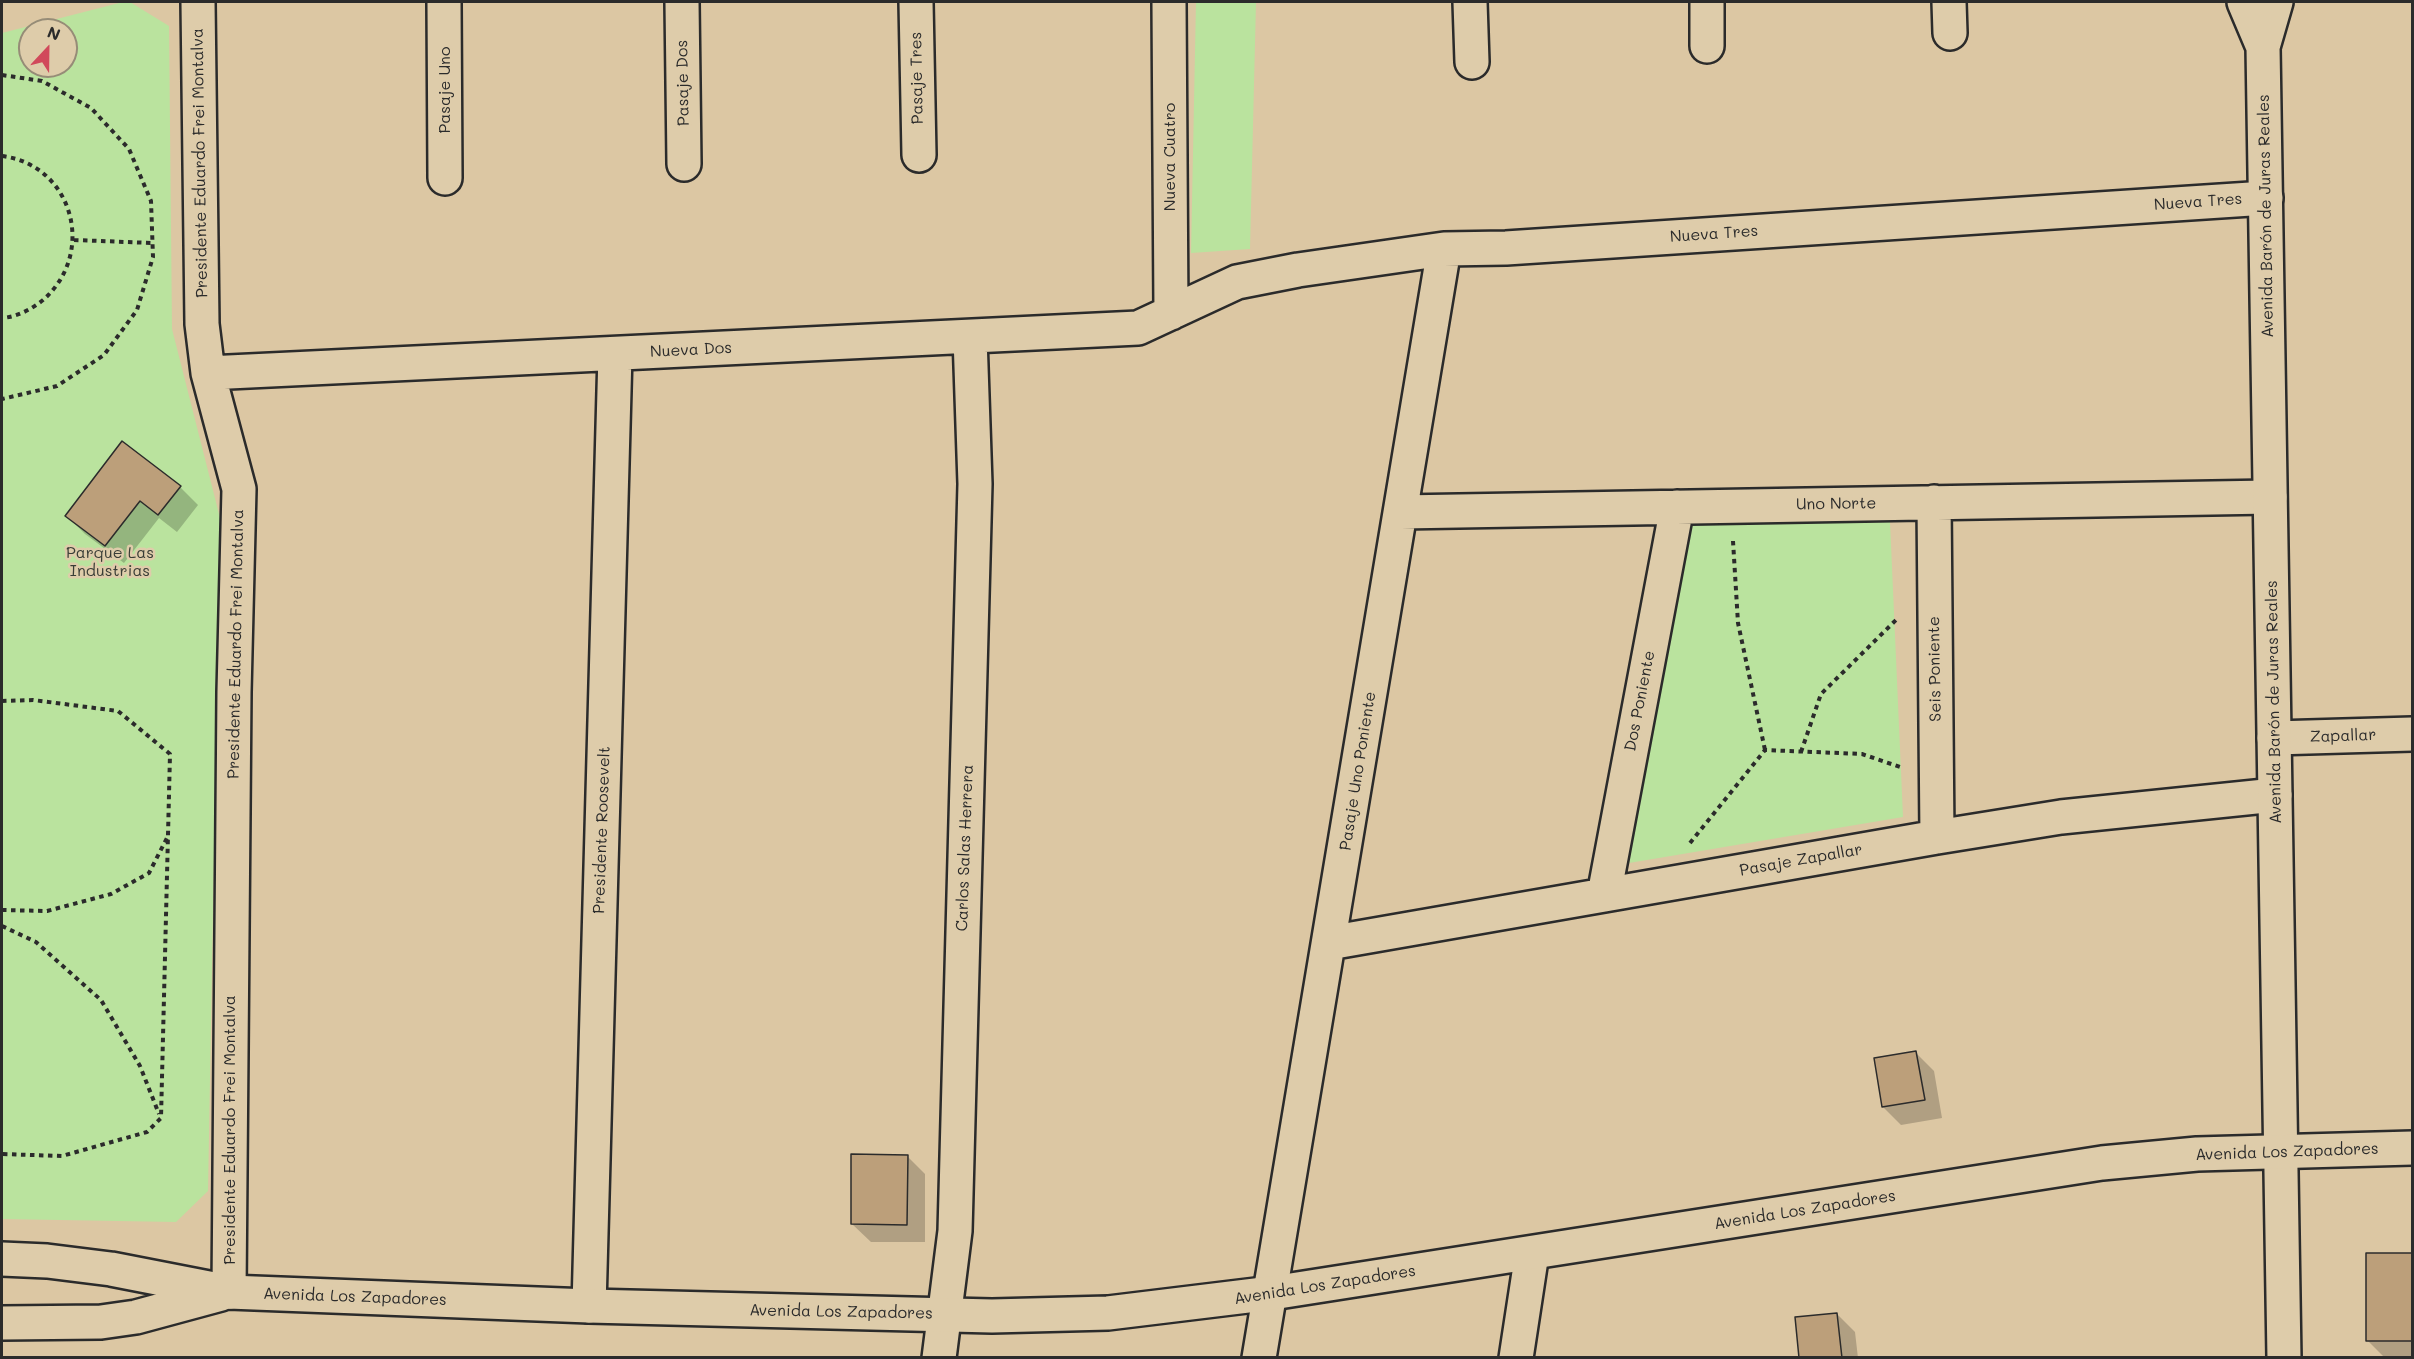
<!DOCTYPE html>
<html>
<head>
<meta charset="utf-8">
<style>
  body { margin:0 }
  #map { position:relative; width:2414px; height:1359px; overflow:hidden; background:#dcc7a3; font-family:Mali,sans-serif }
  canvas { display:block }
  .frame { position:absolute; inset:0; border:3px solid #2b2b2b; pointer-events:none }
  .north { position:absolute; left:18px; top:18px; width:60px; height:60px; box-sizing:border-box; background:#deccaa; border:2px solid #968c77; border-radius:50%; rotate:22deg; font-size:16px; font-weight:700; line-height:24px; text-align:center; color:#2b2b2b }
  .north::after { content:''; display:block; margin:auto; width:21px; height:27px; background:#d1495b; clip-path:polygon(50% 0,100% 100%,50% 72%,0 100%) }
</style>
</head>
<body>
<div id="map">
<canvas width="2414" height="1359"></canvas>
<div class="frame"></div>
<div class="north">N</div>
</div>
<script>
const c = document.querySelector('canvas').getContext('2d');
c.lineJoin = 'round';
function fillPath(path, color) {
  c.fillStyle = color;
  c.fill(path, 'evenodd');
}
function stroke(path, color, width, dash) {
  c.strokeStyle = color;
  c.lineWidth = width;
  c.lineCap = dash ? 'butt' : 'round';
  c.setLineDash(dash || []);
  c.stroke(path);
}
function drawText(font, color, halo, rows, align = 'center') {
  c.font = font + ' Mali,sans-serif';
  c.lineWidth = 5;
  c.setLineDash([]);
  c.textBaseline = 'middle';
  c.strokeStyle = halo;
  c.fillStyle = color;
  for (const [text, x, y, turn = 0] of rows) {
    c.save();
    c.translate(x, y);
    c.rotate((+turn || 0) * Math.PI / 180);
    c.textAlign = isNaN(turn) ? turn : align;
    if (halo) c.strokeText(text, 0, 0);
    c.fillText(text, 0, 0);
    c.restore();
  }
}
const green = new Path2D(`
  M123,2H130L169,26L172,329L220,518L208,1191L176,1222L2,1219V33ZM30,30H66V66H30Z
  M1196,2H1256L1250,249L1191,253Z
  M1890,522L1903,817L1629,863L1689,524Z`);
const shadow = new Path2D(`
  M180,487L198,505L177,532L159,518L124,563L85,534L67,516Z
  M1916,1053L1934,1071L1942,1118L1901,1125L1883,1107Z
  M907,1156L925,1174V1242H871L852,1224Z
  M2367,1254L2412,1255V1358H2385L2367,1340Z
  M1837,1314L1855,1332L1858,1358H1801Z`);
const building = new Path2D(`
  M122,441L181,486L158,515L140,501L105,546L65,516Z
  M1916,1051L1925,1100L1882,1107L1874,1058Z
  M851,1154L908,1155L907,1225L851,1224Z
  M2366,1253H2412V1341H2366Z
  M1837,1313L1842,1358H1799L1795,1317Z`);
const path = new Path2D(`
  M2,75L42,81L91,108L129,149L151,201L153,257L137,310L104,355L57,386L2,399
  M2,156C73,165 97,253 43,300C32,309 17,317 2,318
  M74,240L153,243
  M1733,541L1738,623L1765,750
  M2,701L33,700L118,711L170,754L161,1118L147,1132L62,1156L2,1154
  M1801,752L1821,694L1898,618
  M1690,843L1765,750L1862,754L1900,767
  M2,910L47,911L111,894L149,873L167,838
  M2,926L36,942L101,1000L140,1066L159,1114`);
const minor = new Path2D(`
  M198,2L202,324L208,373L239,489L234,692L229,1292
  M444,2L445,178
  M682,2L684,164
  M916,2L919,155
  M1169,2L1171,313
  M1470,2L1472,62
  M1707,2V46
  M1949,2L1950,33
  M208,373L1138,328L1237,282L1298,270L1444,249L1506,248L2266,198
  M1934,502L1937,837
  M1401,512L2270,497
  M2274,738L2412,734
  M1604,895L1677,507
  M1329,943L1937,837L2061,817L2275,795
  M589,1306L615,354
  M939,1358L955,1231L975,484L970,337
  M1259,1358L1444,249
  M1516,1358L1532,1253`);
const tertiary = new Path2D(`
  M2244,2L2263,47
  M2276,2L2263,47L2284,1358`);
const secondary = new Path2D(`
  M2,1259L47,1261L111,1269L229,1292L589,1306L992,1316L1108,1313L1272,1293L2102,1163L2197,1154L2412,1148
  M2,1323L101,1322L136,1317L221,1294`);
const streetNames = [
  ["Pasaje Tres",917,78,-91],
  ["Pasaje Dos",683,83,-91],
  ["Pasaje Uno",445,90,-90],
  ["Nueva Cuatro",1170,157,-90],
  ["Presidente Eduardo Frei Montalva",200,163,-91],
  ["Nueva Tres",2198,202,-4],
  ["Avenida Barón de Juras Reales",2266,216,-91],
  ["Nueva Tres",1714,234,-4],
  ["Nueva Dos",691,350,-3],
  ["Uno Norte",1836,504,-1],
  ["Presidente Eduardo Frei Montalva",236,644,-89],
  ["Seis Poniente",1935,669,-91],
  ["Dos Poniente",1640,701,-79],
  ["Avenida Barón de Juras Reales",2274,702,-91],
  ["Zapallar",2343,736,-2],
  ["Pasaje Uno Poniente",1358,771,-81],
  ["Presidente Roosevelt",602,830,-88],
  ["Carlos Salas Herrera",965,848,-88],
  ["Pasaje Zapallar",1801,860,-10],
  ["Presidente Eduardo Frei Montalva",230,1130,-90],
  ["Avenida Los Zapadores",2287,1152,-2],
  ["Avenida Los Zapadores",1805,1210,-9],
  ["Avenida Los Zapadores",1325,1285,-9],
  ["Avenida Los Zapadores",355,1297,2],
  ["Avenida Los Zapadores",841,1312,1]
];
const parkNames = [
  ["Parque Las",110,553],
  ["Industrias",110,571]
];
fillPath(green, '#bae39e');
fillPath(shadow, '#0003');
fillPath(building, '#bc9f7a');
stroke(building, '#2b2b2b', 1.5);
stroke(minor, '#2b2b2b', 38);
stroke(tertiary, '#2b2b2b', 38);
stroke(secondary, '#2b2b2b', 38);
stroke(path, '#2b2b2b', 4, [4.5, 4.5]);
stroke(minor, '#deccaa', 33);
stroke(tertiary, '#deccaa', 33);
stroke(secondary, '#deccaa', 33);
drawText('16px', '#2b2b2b', '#deccaa', streetNames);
drawText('16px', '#393d36', '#deccaa', parkNames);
</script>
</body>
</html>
